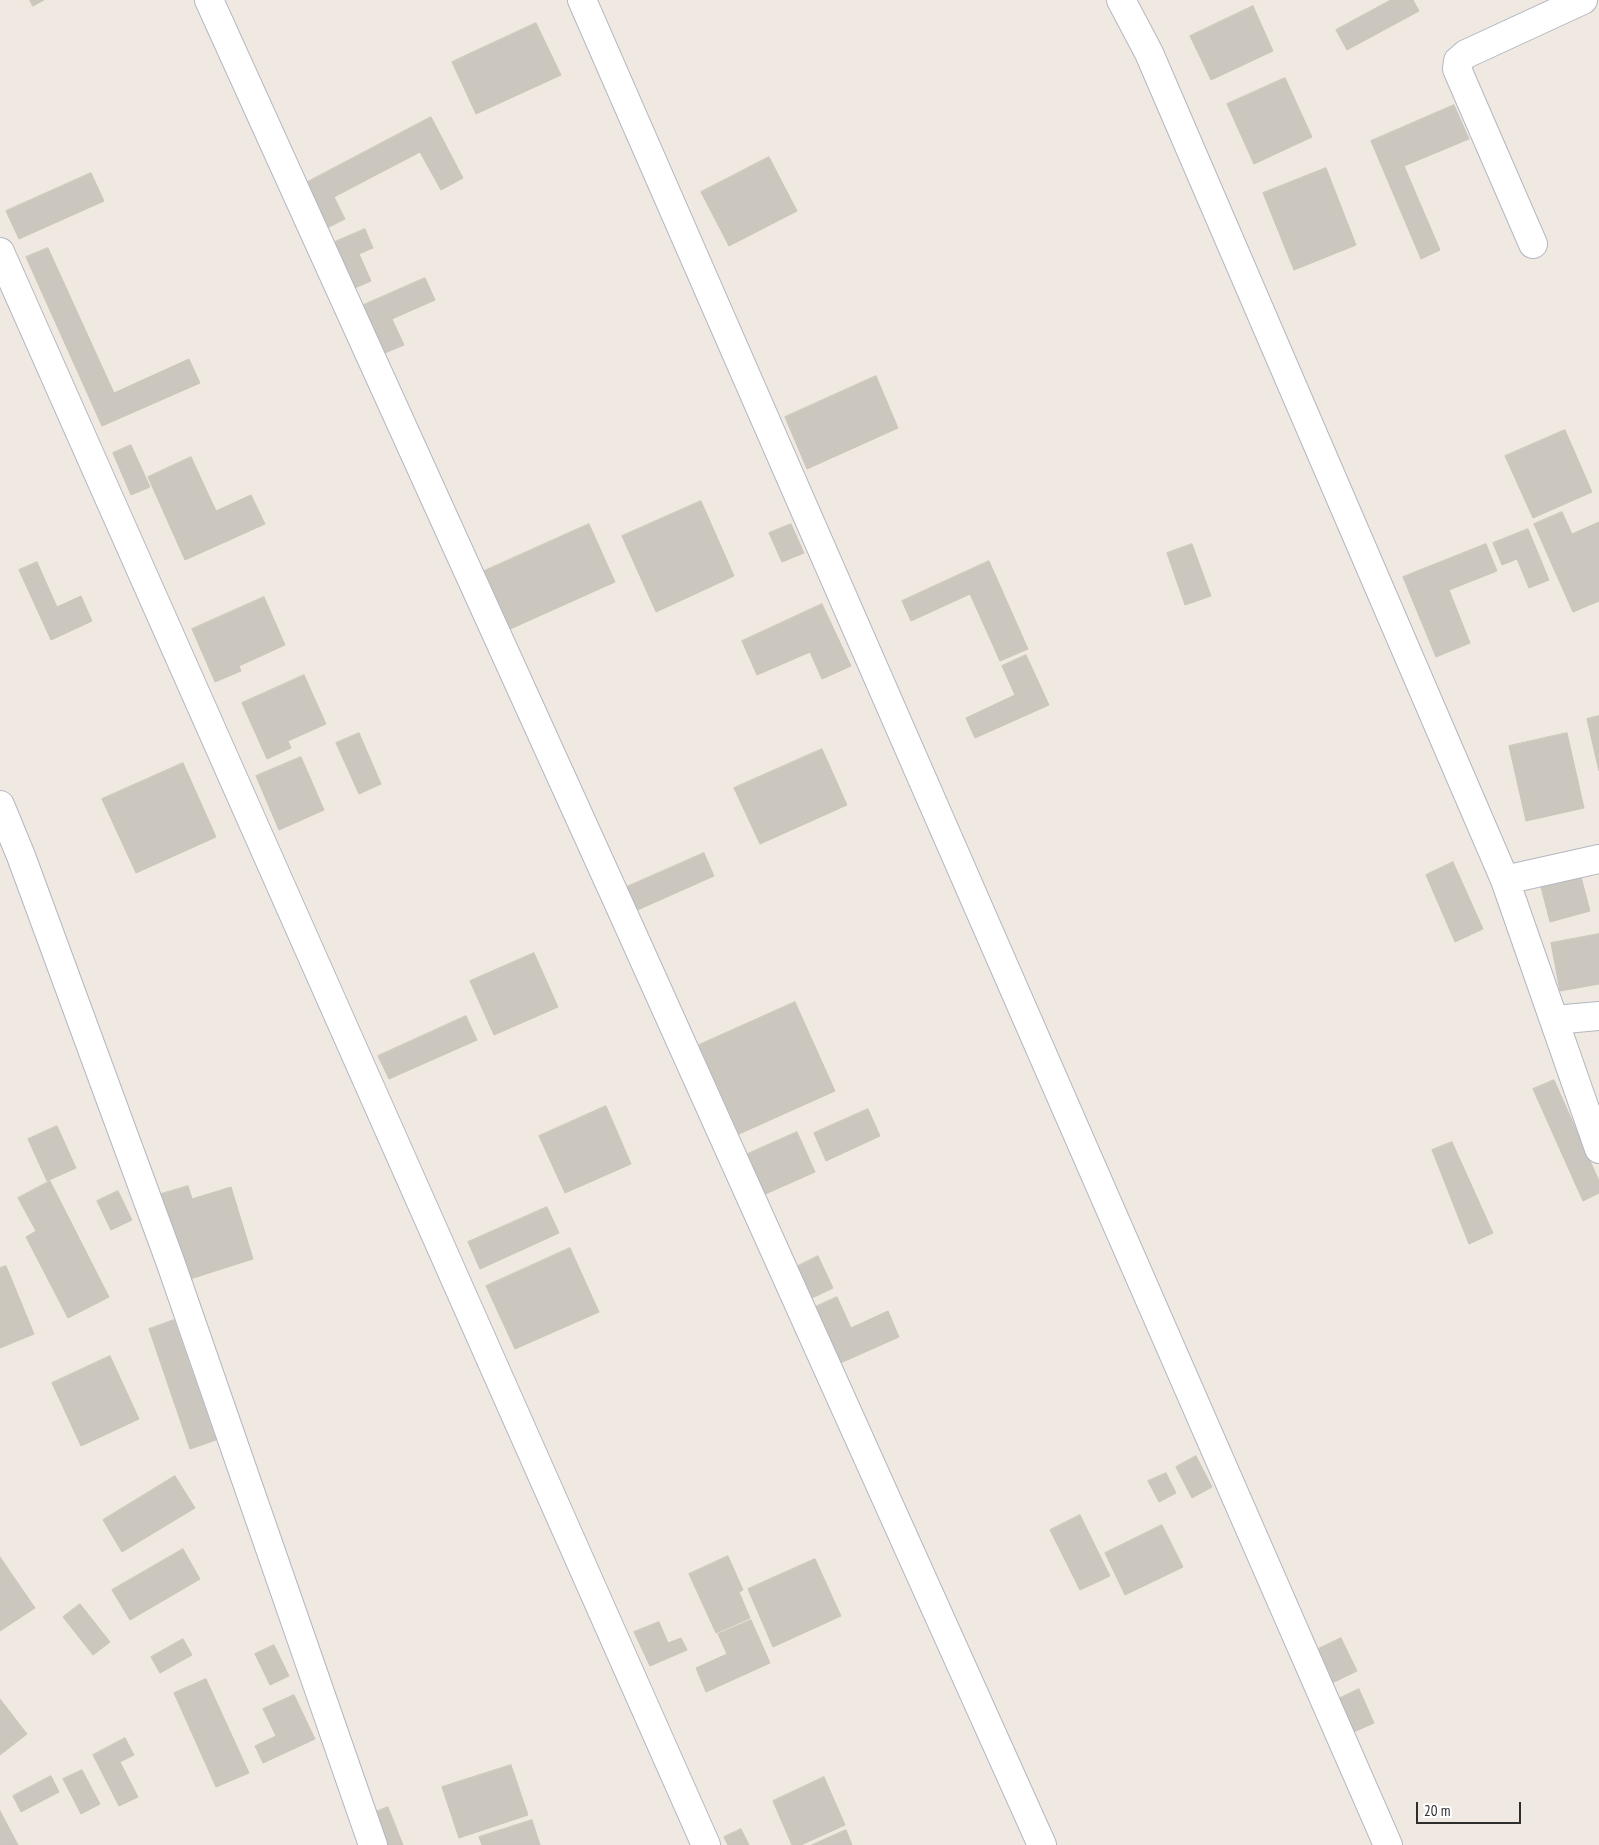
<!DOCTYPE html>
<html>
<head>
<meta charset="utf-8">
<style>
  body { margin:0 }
  #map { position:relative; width:1599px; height:1845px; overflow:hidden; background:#efe9e1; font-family:"PT Sans Narrow",sans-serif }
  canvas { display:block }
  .scale { position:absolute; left:1416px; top:1802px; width:105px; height:22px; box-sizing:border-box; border:2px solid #2e2e2e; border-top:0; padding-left:6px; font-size:15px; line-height:18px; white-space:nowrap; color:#2e2e2e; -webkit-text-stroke:4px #fff; paint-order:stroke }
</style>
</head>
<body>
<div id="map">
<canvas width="1599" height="1845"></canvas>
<div class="scale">20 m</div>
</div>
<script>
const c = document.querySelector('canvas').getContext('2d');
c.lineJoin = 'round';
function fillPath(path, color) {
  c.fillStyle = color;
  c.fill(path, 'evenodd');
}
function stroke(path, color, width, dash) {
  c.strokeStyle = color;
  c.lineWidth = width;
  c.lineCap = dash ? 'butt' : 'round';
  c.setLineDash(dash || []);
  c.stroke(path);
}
const building = new Path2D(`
  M30,0H44L33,6Z
  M1391,0H1413L1419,11L1347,50L1336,30Z
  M1253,6L1273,51L1211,80L1190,36Z
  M536,23L561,75L476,114L452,62Z
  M1285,78L1312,137L1254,164L1227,104Z
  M1454,105L1469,139L1404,166L1440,250L1421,259L1371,141Z
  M431,117L463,178L441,190L420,152L334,197L345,219L323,230L300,186Z
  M769,157L797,211L729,246L701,192Z
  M1326,168L1356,245L1294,270L1263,193Z
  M91,173L104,201L19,239L6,211Z
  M365,229L373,248L359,254L371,281L350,290L330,244Z
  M48,248L114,393L189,359L200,383L102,426L26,257Z
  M425,278L435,300L392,319L404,345L380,355L359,307Z
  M876,376L898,428L807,469L785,417Z
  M1565,430L1592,492L1533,518L1505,456Z
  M131,445L150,487L131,495L113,453Z
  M191,457L216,511L251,495L265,524L185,560L148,477Z
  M701,501L734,576L656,612L622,536Z
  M1562,512L1572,534L1599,522V601L1573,612L1534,524Z
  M589,524L615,582L508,630L482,572Z
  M791,524L804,553L782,562L769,533Z
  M1528,529L1549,580L1529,588L1517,559L1502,565L1493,543Z
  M1192,544L1211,596L1185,605L1167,553Z
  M1486,544L1497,571L1449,590L1470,643L1436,657L1403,577Z
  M989,561L1028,649L1000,661L970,594L911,621L902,601Z
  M37,562L57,607L81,596L92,621L51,640L19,570Z
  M264,597L285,645L239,666L241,671L215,682L192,629Z
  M822,604L851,666L822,679L810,652L757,675L742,641Z
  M1026,655L1049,705L975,738L966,718L1015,695L1002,666Z
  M304,675L326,724L288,741L291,748L267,759L242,703Z
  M1599,716V771L1587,719Z
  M359,733L381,784L359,794L336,743Z
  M1567,733L1584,808L1526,821L1509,746Z
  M822,749L847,805L760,844L734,788Z
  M301,757L324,810L279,830L256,776Z
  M183,763L216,837L136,873L102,799Z
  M704,853L714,876L633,912L622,889Z
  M1453,862L1483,929L1455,942L1426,875Z
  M1581,877L1590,911L1550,922L1541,887Z
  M1599,934V984L1560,991L1551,943Z
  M534,953L558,1007L494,1035L470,981Z
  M795,1002L835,1091L739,1134L699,1045Z
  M466,1016L477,1040L389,1079L378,1056Z
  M1554,1080L1599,1181V1193L1583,1201L1533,1089Z
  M606,1106L631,1164L565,1193L539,1136Z
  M868,1109L880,1136L826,1161L814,1133Z
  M57,1126L76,1168L47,1181L28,1139Z
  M797,1132L815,1172L761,1196L743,1156Z
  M1452,1142L1493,1233L1469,1244L1432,1150Z
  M50,1181L109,1297L68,1318L26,1237L36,1231L18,1198Z
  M188,1186L192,1199L231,1187L253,1259L184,1281L158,1195Z
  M118,1191L132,1220L111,1230L97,1201Z
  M547,1207L559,1233L480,1269L468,1242Z
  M570,1248L599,1312L515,1349L486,1286Z
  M818,1256L833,1288L808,1300L794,1268Z
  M6,1266L34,1334L0,1348V1268Z
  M837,1297L851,1328L888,1311L899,1337L836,1365L811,1309Z
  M174,1320L216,1440L190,1449L149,1329Z
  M110,1356L139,1419L81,1446L52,1383Z
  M1196,1456L1212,1487L1192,1498L1176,1467Z
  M1166,1473L1176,1493L1159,1502L1148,1481Z
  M175,1476L195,1508L122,1552L103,1520Z
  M1080,1515L1110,1576L1080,1590L1050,1530Z
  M1162,1525L1183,1567L1125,1595L1105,1553Z
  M183,1549L200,1579L130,1620L112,1590Z
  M728,1556L743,1590L739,1592L750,1618L716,1633L689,1574Z
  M0,1557L35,1608L0,1631Z
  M815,1559L841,1616L773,1647L748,1589Z
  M80,1604L110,1642L93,1655L63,1617Z
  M751,1620L770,1663L706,1692L696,1668L727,1654L718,1634Z
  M659,1622L668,1643L681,1638L687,1650L650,1666L634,1632Z
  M1341,1638L1357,1671L1328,1685L1312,1652Z
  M183,1639L192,1655L160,1673L151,1657Z
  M274,1645L289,1676L270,1685L255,1654Z
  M206,1679L249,1773L216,1787L174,1693Z
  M1359,1689L1374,1723L1349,1734L1334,1701Z
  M294,1695L315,1739L263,1763L255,1746L276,1736L263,1709Z
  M0,1699L27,1734L0,1755Z
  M125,1738L134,1755L120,1762L138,1797L119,1806L93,1755Z
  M511,1765L528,1815L459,1838L442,1787Z
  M82,1770L100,1804L81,1814L63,1779Z
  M51,1776L59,1792L21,1812L13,1796Z
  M824,1777L845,1825L801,1845H792L773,1801Z
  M388,1807L403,1845H379L368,1815Z
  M0,1811L18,1845H0Z
  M532,1820L540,1845H482L479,1837Z
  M741,1829L749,1845H728L724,1837Z
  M846,1830L852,1845H812Z`);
const street = new Path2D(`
  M209,0L618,902L1042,1845
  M582,0L1388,1845
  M1121,0L1149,53L1505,880L1599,1149
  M1533,244L1457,69L1458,61L1466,54L1583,0
  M0,252L706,1845
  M0,805L21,856L170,1261L373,1845
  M1505,880L1599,859
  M1554,1020L1599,1016`);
fillPath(building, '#cbc7bf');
stroke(building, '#cbc5ba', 1);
stroke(street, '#b4b7c1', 30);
stroke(street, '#fff', 28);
</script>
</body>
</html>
